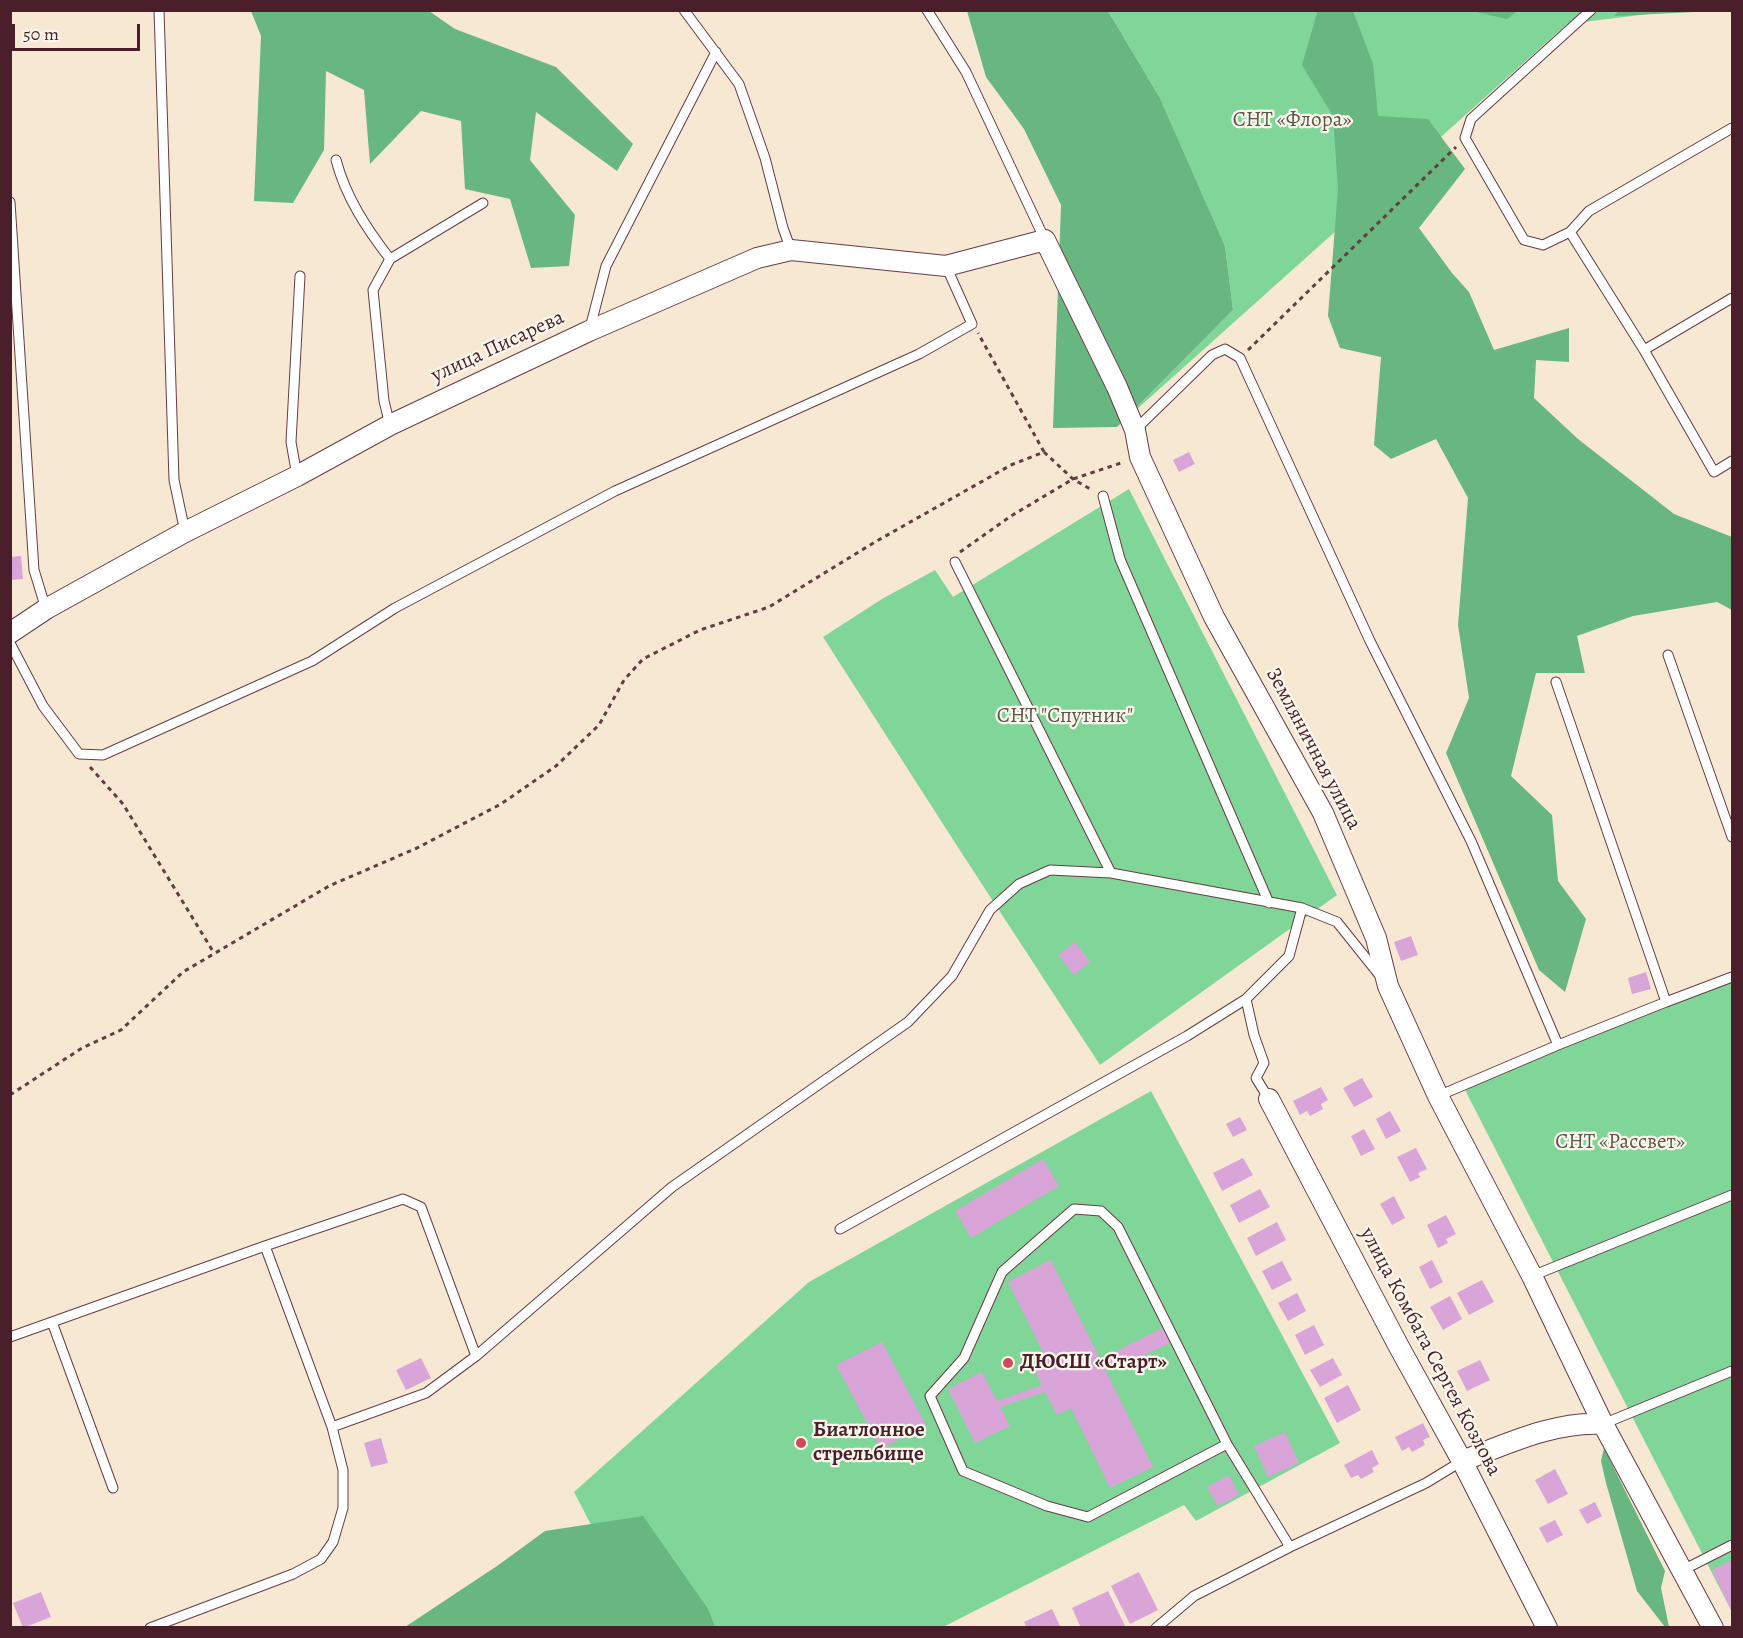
<!DOCTYPE html>
<html>
<head>
<meta charset="utf-8">
<style>
  body { margin:0 }
  #map { position:relative; width:1743px; height:1638px; overflow:hidden; background:#f7e8d3; font-family:Alegreya,serif }
  canvas { display:block }
  .frame { position:absolute; inset:0; border:12px solid #4a1f2b; pointer-events:none }
  .scale { position:absolute; left:12px; top:24px; width:128px; height:27px; box-sizing:border-box; border:3px solid #4a1f2b; border-top:0; padding-left:8px; font-size:18px; line-height:21px; white-space:nowrap; color:#4a1f2b; -webkit-text-stroke:4px #fbf7ec; paint-order:stroke }
</style>
</head>
<body>
<div id="map">
<canvas width="1743" height="1638"></canvas>
<div class="frame"></div>
<div class="scale">50 m</div>
</div>
<script>
const c = document.querySelector('canvas').getContext('2d');
c.lineJoin = 'round';
function fillPath(path, color) {
  c.fillStyle = color;
  c.fill(path, 'evenodd');
}
function stroke(path, color, width, dash) {
  c.strokeStyle = color;
  c.lineWidth = width;
  c.lineCap = dash ? 'butt' : 'round';
  c.setLineDash(dash || []);
  c.stroke(path);
}
function drawText(font, color, halo, rows, align = 'center') {
  c.font = font + ' Alegreya,serif';
  c.lineWidth = 4.5;
  c.setLineDash([]);
  c.textBaseline = 'middle';
  c.strokeStyle = halo;
  c.fillStyle = color;
  for (const [text, x, y, turn = 0] of rows) {
    c.save();
    c.translate(x, y);
    c.rotate((+turn || 0) * Math.PI / 180);
    c.textAlign = isNaN(turn) ? turn : align;
    if (halo) c.strokeText(text, 0, 0);
    c.fillText(text, 0, 0);
    c.restore();
  }
}
const green = new Path2D(`
  M1108,11H1673L1567,24L1117,427L1233,310L1225,246L1160,98Z
  M1129,489L1337,895L1100,1065L961,852L823,637L882,599L935,570L953,597Z
  M1732,979V1612L1461,1082Z
  M1151,1091L1340,1443L1196,1521L1184,1505L943,1627H644L574,1492L809,1282Z`);
const forest = new Path2D(`
  M251,11H429L455,29L556,67L633,144L617,171L536,112L530,160L575,215L569,266L531,268L510,199L465,189L461,121L421,111L370,164L364,90L326,71L324,150L293,203L254,201L261,36Z
  M967,11H1108L1160,98L1225,246L1233,310L1117,427L1053,428L1061,205L1024,129L986,77Z
  M1316,11H1353L1373,64L1378,116L1428,119L1465,169L1419,228L1452,273L1469,292L1494,350L1569,328V362L1536,360L1534,398L1578,439L1674,514L1732,537V610L1717,602L1633,616L1577,636L1585,673H1536L1511,776L1552,815L1558,881L1586,919L1565,992L1539,970L1446,753L1469,698L1458,625L1468,498L1436,439L1391,459L1374,445L1381,357L1340,348L1328,316L1338,189L1333,116L1302,65L1317,13Z
  M1472,11L1517,10V11L1507,19Z
  M1619,11V10L1715,11L1614,16Z
  M1604,1448L1665,1571L1661,1588L1669,1627H1665L1637,1591L1606,1483L1601,1461Z
  M643,1516L708,1609L715,1627H405L497,1566L545,1531Z`);
const building = new Path2D(`
  M1189,452L1195,464L1179,472L1173,460Z
  M21,556L23,579L10,580V557Z
  M1411,936L1418,955L1401,961L1394,942Z
  M1075,942L1090,962L1074,975L1058,955Z
  M1646,972L1651,989L1632,994L1628,978Z
  M1362,1078L1373,1097L1354,1107L1343,1088Z
  M1321,1087L1328,1100L1321,1104L1323,1109L1310,1116L1307,1111L1300,1115L1293,1101Z
  M1390,1111L1401,1131L1386,1139L1376,1119Z
  M1240,1117L1247,1130L1233,1137L1226,1124Z
  M1364,1129L1375,1149L1361,1156L1351,1136Z
  M1416,1148L1427,1169L1418,1173L1420,1177L1410,1182L1397,1157Z
  M1243,1158L1253,1175L1222,1191L1213,1173Z
  M1043,1159L1059,1186L971,1238L955,1211Z
  M1260,1189L1270,1207L1239,1223L1230,1205Z
  M1394,1196L1405,1218L1392,1225L1380,1204Z
  M1446,1215L1456,1234L1446,1239L1448,1243L1438,1248L1427,1225Z
  M1277,1222L1286,1240L1256,1256L1247,1238Z
  M1051,1260L1100,1359L1165,1327L1172,1342L1126,1364L1124,1360L1105,1369L1153,1467L1110,1488L1071,1408L1057,1415L1045,1392L1000,1407L1010,1426L975,1443L948,1389L982,1372L997,1401L1042,1385L1034,1369L1048,1362L1008,1282Z
  M1432,1260L1443,1282L1430,1289L1419,1267Z
  M1282,1261L1292,1280L1272,1290L1262,1271Z
  M1482,1280L1494,1302L1469,1315L1457,1293Z
  M1297,1293L1306,1311L1288,1321L1278,1303Z
  M1450,1296L1462,1319L1443,1330L1430,1307Z
  M1314,1325L1324,1345L1305,1355L1295,1335Z
  M882,1342L926,1425L881,1449L836,1365Z
  M421,1358L431,1378L406,1390L396,1370Z
  M1333,1358L1342,1375L1320,1387L1310,1370Z
  M1480,1360L1490,1380L1467,1391L1457,1371Z
  M1348,1385L1361,1410L1337,1423L1324,1398Z
  M1423,1423L1430,1437L1423,1440L1425,1445L1412,1452L1409,1447L1402,1451L1395,1437Z
  M1285,1432L1299,1463L1268,1477L1254,1446Z
  M381,1438L388,1463L371,1467L364,1443Z
  M1372,1450L1379,1464L1372,1468L1374,1472L1361,1479L1358,1475L1351,1478L1344,1465Z
  M1555,1469L1568,1494L1548,1504L1535,1480Z
  M1229,1475L1239,1495L1218,1506L1207,1487Z
  M1595,1502L1602,1516L1587,1524L1579,1510Z
  M1555,1520L1563,1535L1547,1543L1539,1528Z
  M1732,1560V1612L1712,1570Z
  M1139,1572L1158,1610L1130,1624L1111,1586Z
  M1108,1591L1126,1628H1081L1072,1608Z
  M41,1592L51,1617L23,1628L13,1603Z
  M1052,1609L1061,1628H1027L1024,1622Z`);
const path = new Path2D(`
  M1248,350L1456,147
  M1044,452L1073,479L1092,490
  M960,552L1011,516L1073,479L1124,462
  M90,767L123,804L214,953
  M10,1095L82,1048L121,1030L183,972L329,886L417,848L501,804L556,766L599,725L624,680L643,659L700,630L769,607L875,542L1011,465L1044,452L978,333
  M630,1628H632`);
const lane = new Path2D(`
  M159,10L174,480L185,532
  M684,10L739,84L765,158L783,228L791,250
  M927,10L966,72L1045,240
  M1591,10L1471,119L1465,138L1524,240L1543,245L1570,232L1589,211L1732,128
  M336,160C346,198 367,229 390,259L373,290L384,401L390,425
  M10,202L34,570L46,609
  M1570,232L1644,350L1714,472L1732,461
  M390,259L483,203
  M590,328L606,266L716,52
  M1644,350L1732,298
  M1135,430L1212,355L1225,349L1240,358L1370,641L1471,841L1558,1045L1666,1002L1556,682
  M297,476L291,442L300,276
  M1103,496L1120,559L1269,903
  M955,562L1111,873
  M10,643L43,706L79,754L103,755L312,661L395,608L615,491L919,354L972,324L946,266
  M1668,655L1732,837
  M1246,999L1254,1035L1264,1063L1256,1078L1269,1099
  M1666,1002L1732,977
  M1438,1096L1558,1045
  M840,1229L1187,1036L1246,999L1289,956L1302,908
  M265,1246L403,1199L421,1207L476,1356
  M1532,1276L1732,1195
  M52,1322L265,1246L332,1427
  M10,1337L52,1322L113,1488
  M1603,1424L1732,1371
  M1227,1444L1118,1227L1101,1211L1074,1209L1002,1272L964,1358L930,1396L963,1471L1047,1506L1088,1517L1227,1444L1290,1547
  M1683,1570L1732,1545
  M150,1628L293,1574L321,1559L333,1542L343,1508V1470L332,1427L426,1393L476,1356L672,1187L908,1022L952,976L990,910L1019,884L1050,870L1111,873L1302,908L1337,922L1381,977
  M1156,1628L1194,1596L1290,1547L1426,1483L1462,1461`);
const street = new Path2D(`
  M10,633L46,609L185,532L297,476L390,425L589,331L757,258L791,250L946,266L1045,240L1117,387L1135,430L1140,457L1214,617L1323,813L1376,938L1388,986L1438,1096L1532,1276L1603,1424L1713,1628
  M1269,1099L1398,1345L1462,1461L1547,1628
  M1462,1461C1507,1444 1555,1421 1603,1424`);
const markers = [
  [1008,1363,6,"#d1495b"],
  [801,1443,6,"#d1495b"]
];
const parkNames = [
  ["СНТ «Флора»",1292,121],
  ["СНТ \"Спутник\"",1065,717],
  ["СНТ «Рассвет»",1620,1143]
];
const streetNames = [
  ["улица Писарева",498,347,-25],
  ["Земляничная улица",1313,749,62],
  ["улица Комбата Сергея Козлова",1430,1352,62]
];
const poiNames = [
  ["ДЮСШ «Старт»",1020,1363],
  ["Биатлонное",813,1431],
  ["стрельбище",813,1455]
];
fillPath(green, '#80d598');
fillPath(forest, '#68b680');
fillPath(building, '#d9a5d8');
stroke(lane, '#643d44', 11);
stroke(street, '#643d44', 22);
stroke(path, '#643d44', 3, [4.5, 4.5]);
stroke(lane, '#fff', 9);
stroke(street, '#fff', 20);
for (const [x, y, r, color] of markers) {
  const dot = new Path2D();
  dot.arc(x, y, r, 0, 2 * Math.PI);
  c.fillStyle = color;
  c.fill(dot);
  stroke(dot, '#fbf7ec', 2);
}
drawText('21px', '#5a564c', '#fbf7ec', parkNames);
drawText('21px', '#4a1f2b', '#fbf7ec', streetNames);
drawText('bold 21px', '#4a1f2b', '#fbf7ec', poiNames, 'left');
</script>
</body>
</html>
